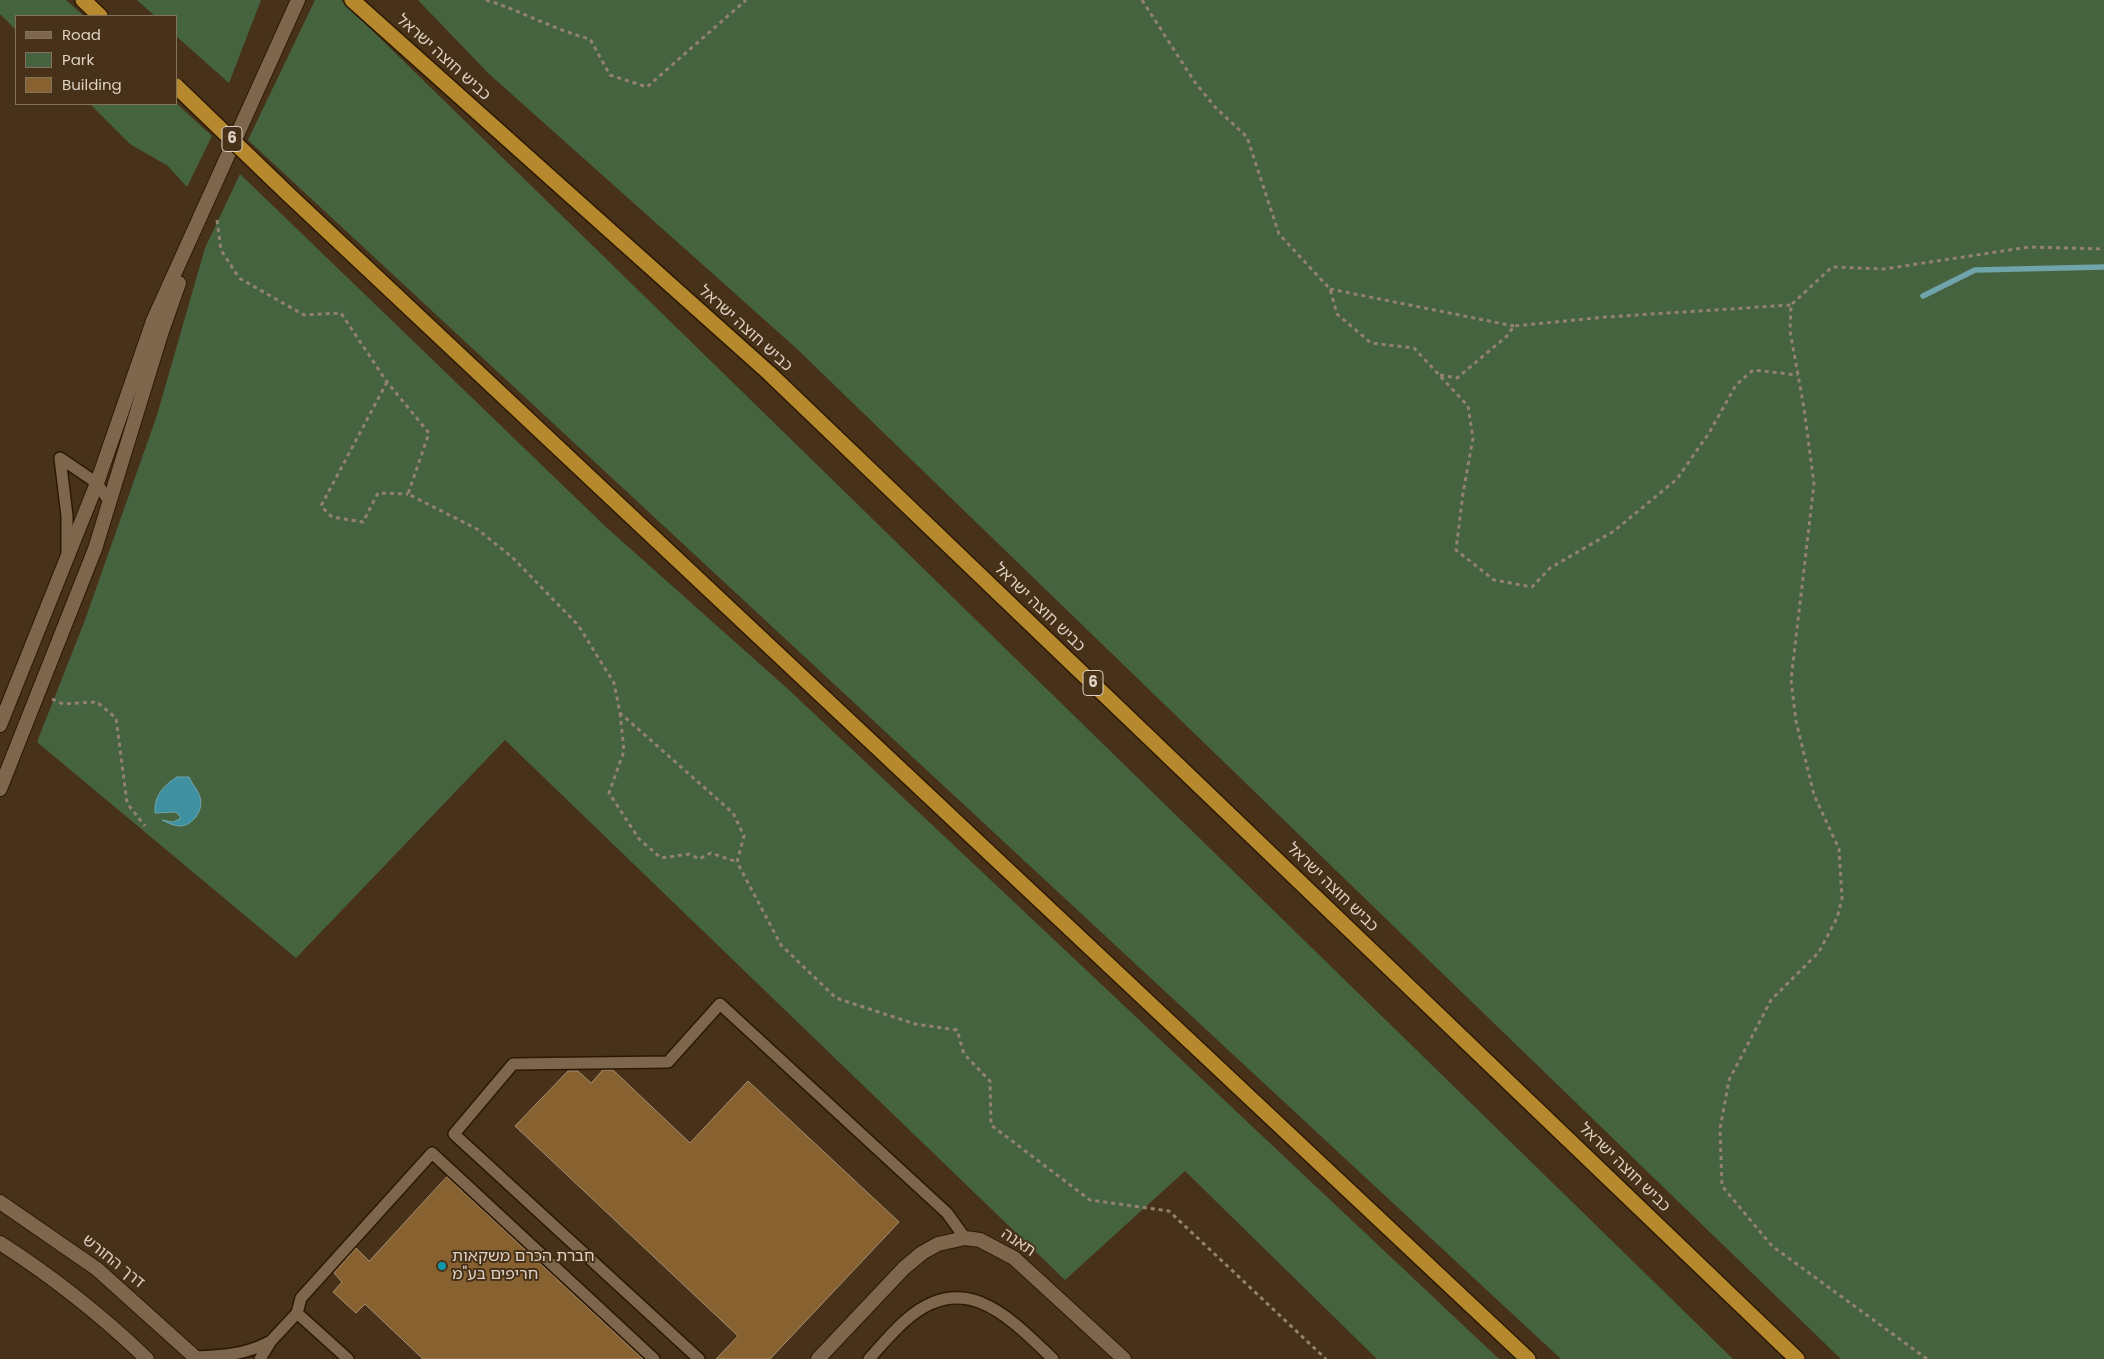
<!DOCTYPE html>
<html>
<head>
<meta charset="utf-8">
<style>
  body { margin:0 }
  #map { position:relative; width:2104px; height:1359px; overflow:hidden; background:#473219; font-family:Poppins,sans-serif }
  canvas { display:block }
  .legend { position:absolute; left:15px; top:15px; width:162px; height:90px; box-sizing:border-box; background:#473219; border:1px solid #83725d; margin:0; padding:6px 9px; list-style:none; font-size:15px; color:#ded1c3 }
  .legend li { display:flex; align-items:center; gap:10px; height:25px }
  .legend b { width:25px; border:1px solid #83725d }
</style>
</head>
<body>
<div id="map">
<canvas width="2104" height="1359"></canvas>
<ul class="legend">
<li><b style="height:6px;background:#7d664c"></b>Road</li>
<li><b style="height:14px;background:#466340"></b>Park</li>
<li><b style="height:14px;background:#886131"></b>Building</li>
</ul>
</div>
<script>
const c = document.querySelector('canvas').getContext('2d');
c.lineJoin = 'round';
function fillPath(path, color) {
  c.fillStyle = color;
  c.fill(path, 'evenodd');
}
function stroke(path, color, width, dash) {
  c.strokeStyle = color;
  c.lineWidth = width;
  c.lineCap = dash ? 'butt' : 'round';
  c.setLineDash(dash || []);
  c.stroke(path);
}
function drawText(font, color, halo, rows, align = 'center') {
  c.font = font + ' Poppins,"Noto Sans Hebrew",sans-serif';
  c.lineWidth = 4;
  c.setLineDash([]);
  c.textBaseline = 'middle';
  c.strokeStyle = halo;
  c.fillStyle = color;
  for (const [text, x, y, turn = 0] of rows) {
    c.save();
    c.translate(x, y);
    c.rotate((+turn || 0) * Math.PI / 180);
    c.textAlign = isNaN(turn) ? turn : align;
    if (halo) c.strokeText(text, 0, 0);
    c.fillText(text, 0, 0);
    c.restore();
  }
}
const green = new Path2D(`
  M0,0H66L84,16H16V30L0,14Z
  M137,0H261L229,83L176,36V16H155Z
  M315,0H341L1733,1359H1561L248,140Z
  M418,0H2104V1359H1841L796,348L488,73Z
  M176,103L212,136L187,187L168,166L130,144L90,104Z
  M240,174L606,527L789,690L1499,1359H1377L1185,1171L1065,1280L505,740L296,958L37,742L85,620L157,415L205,248Z`);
const water = new Path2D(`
  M177,777H189C192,784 198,790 200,797C204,810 193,825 181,826C174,826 168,823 162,820L173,822L181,818L176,812L155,813C154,796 163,786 177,777Z`);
const stream = new Path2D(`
  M1923,296L1975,270L2104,267`);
const building = new Path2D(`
  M603,1070H613L690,1143L748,1081L899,1222L770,1359H716L738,1336L515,1126L568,1071H578L591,1083Z
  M447,1177L643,1359H423L365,1304L356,1313L333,1292L342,1282L334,1273L356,1248L369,1261Z`);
const path = new Path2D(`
  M486,0C522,11 554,30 590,39L610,75L647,87L746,0
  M1142,0L1194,81L1215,107L1247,137L1279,234L1330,289L1337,314L1371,343L1414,348L1468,406L1473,438L1463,493L1456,550L1494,580L1532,587L1550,568L1614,531L1677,479L1709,433L1736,385L1753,370L1798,375
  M217,220L221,250L239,278L304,315L341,313L387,382L429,433L408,494L477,529L512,557L578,625L614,683L620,713L733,813L744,836L737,862L781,945L836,998L915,1024L957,1030L964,1054L990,1081L991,1125L1090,1200L1169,1211L1326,1359
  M1330,289L1514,326
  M1440,375L1457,378L1507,336L1514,326L1606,317L1791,305
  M387,382L321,506L332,517L363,522L378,493L408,494
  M52,699L63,704L97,702L116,718L127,803L145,826
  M620,713L624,751L609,793L639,839L661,858L689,854L699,859L711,853L737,862
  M1927,1359L1772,1246L1722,1186L1720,1129L1729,1080L1771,1000L1819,952L1837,918L1842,899L1839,849L1814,795L1796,721L1791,680L1814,484L1804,408L1790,331L1791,305L1832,267L1884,269L2029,247L2104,249`);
const service = new Path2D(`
  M67,553V516L60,458L97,483L110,503
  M297,1313L301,1298L432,1153L654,1359
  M195,1357C221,1356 245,1355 269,1342
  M260,1359L271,1341L297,1313L348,1359
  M699,1359L454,1134L513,1064L668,1062L720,1004L947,1213L965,1238
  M869,1359C881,1346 893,1331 906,1320C965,1268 1010,1318 1053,1359`);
const minor = new Path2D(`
  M0,725L97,483L153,321L298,0
  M0,789L95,549L161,334L179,283
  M818,1359L904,1268L922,1253L938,1244L965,1238L980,1240L1014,1258L1124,1359`);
const tertiary = new Path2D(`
  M0,1202L97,1269L197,1359
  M0,1243C53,1277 101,1315 147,1359`);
const motorway = new Path2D(`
  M83,0L100,16
  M352,0L769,373L1797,1359
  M287,193L1528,1359`);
const motorwayBridge = new Path2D(`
  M176,86L287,193`);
const markers = [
  [442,1266,5,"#0f9aa8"]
];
const shields = [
  [232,139,20],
  [1093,683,20]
];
const shieldNames = [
  ["6",232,139],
  ["6",1093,683]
];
const streetNames = [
  ["כביש חוצה ישראל",443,58,42],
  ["כביש חוצה ישראל",745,329,42],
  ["כביש חוצה ישראל",1039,608,44],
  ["כביש חוצה ישראל",1332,888,44],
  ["כביש חוצה ישראל",1624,1168,44],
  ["תאנה",1018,1243,34],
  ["דרך החורש",113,1262,39]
];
const poiNames = [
  ["חברת הכרם משקאות",452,1257],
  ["חריפים בע\"מ",452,1275]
];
fillPath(green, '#466340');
fillPath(water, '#3f90a1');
stroke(water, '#6fa4ab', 1);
stroke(stream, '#6fa4ab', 5.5);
fillPath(building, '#886131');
stroke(building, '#a78f74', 1);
stroke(service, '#2c1902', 14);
stroke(minor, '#2c1902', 16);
stroke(tertiary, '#2c1902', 16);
stroke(motorway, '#2c1902', 18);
stroke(path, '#93826f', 3, [4, 4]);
stroke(service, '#7d664c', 11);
stroke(minor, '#7d664c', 14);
stroke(tertiary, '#7d664c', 14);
stroke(motorway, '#b6892e', 15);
stroke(motorwayBridge, '#2c1902', 18, []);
stroke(motorwayBridge, '#b6892e', 15);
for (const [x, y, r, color] of markers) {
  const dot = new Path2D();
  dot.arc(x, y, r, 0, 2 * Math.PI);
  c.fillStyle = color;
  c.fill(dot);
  stroke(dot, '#473219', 2);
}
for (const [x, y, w] of shields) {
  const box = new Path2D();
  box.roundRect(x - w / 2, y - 12.5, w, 25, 4);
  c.fillStyle = '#473219';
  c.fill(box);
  stroke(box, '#ded1c3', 1);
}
drawText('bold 15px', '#ded1c3', null, shieldNames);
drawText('16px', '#ded1c3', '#473219', streetNames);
drawText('16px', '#ded1c3', '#473219', poiNames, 'left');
</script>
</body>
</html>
